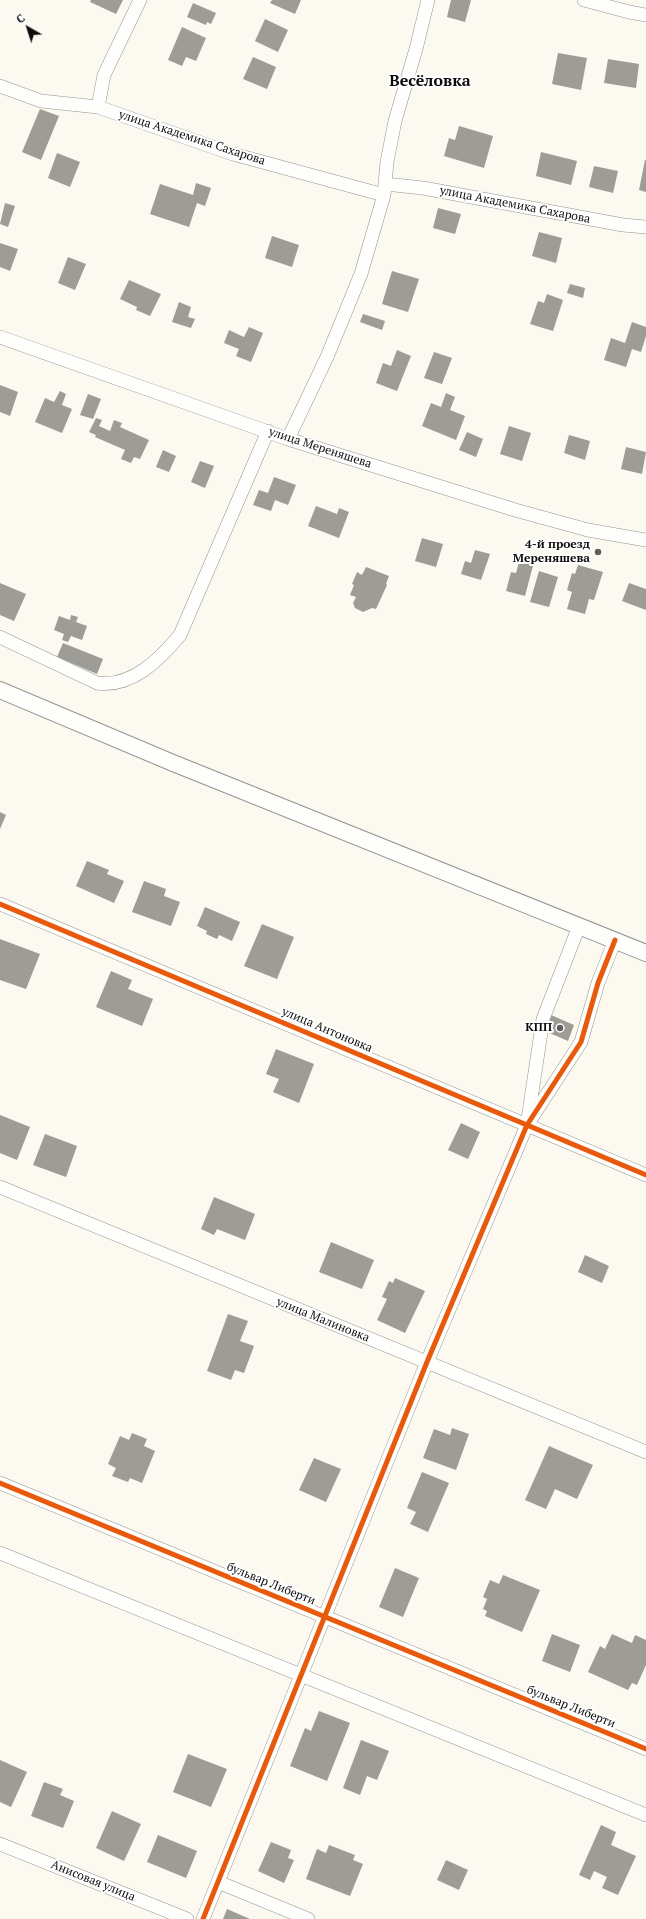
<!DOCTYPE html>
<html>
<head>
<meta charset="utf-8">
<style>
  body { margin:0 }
  #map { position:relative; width:646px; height:1919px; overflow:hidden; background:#fbf9f0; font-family:"PT Serif",serif }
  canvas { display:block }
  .north { position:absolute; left:8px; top:8px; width:40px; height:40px; -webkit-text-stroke:3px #fff; paint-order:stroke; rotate:321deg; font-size:11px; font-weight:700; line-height:16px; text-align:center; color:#0c0c0c }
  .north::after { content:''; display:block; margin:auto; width:14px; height:18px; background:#0c0c0c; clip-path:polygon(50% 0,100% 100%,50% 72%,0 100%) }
</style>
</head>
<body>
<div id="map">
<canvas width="646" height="1919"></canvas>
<div class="north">С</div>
</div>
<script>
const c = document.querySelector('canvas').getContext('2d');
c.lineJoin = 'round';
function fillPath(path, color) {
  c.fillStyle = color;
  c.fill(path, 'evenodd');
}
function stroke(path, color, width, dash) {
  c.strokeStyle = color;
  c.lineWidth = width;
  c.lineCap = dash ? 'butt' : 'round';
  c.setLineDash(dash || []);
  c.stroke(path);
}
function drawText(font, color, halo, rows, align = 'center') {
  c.font = font + ' "PT Serif",serif';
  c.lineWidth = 4;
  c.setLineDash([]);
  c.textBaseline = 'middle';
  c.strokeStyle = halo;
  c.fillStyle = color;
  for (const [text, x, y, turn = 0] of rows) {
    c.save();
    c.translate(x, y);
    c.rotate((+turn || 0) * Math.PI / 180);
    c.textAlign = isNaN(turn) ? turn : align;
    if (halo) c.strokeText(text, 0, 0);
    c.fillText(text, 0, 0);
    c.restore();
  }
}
const building = new Path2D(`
  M91,0H123L116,14L90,2Z
  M272,0H301L295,14L270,3Z
  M451,0H471L465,22L447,17Z
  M193,3L216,13L211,24L207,22L206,25L187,17Z
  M265,19L288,30L278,52L255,41Z
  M182,27L206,38L196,61L186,57L182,66L168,60Z
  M558,53L587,58L581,90L552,84Z
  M253,57L276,67L267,89L243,79Z
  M608,59L639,64L636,88L604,83Z
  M40,109L59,116L41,160L22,152Z
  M459,126L493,136L484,168L444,156L449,138L455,140Z
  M541,152L577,161L571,185L536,176Z
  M57,153L80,162L70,187L48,178Z
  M645,160H646V192L639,190Z
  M594,166L618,171L613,193L589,187Z
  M196,183L211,188L205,206L197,203L189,227L150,214L160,184L193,195Z
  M5,203L15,206L8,227L0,224Z
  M438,208L461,214L455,234L433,228Z
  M539,232L562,238L556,263L532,256Z
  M272,236L299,245L292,267L265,258Z
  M0,243L18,249L10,271L0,267Z
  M68,257L86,264L75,290L58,283Z
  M392,271L419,279L408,312L382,304Z
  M129,280L161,294L150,316L136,310L137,307L120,299Z
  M570,284L585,288L583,298L567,293Z
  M547,294L563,300L553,331L530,324L538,301L544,303Z
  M179,302L191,307L188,317L195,319L191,328L172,322Z
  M363,314L385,321L382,330L360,322Z
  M632,322L646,327V336L641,352L632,349L626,367L604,360L611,338L625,343Z
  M249,327L263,333L251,362L236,356L239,349L224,343L229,330L244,337Z
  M397,350L411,356L397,391L376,383L383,363L391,366Z
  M434,352L452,358L442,384L424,378Z
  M0,385L18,392L10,416L0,412Z
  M60,391L66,394L62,405L72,409L62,433L35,422L45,398L54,402Z
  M446,393L455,397L450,410L465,416L456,440L422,426L431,403L441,407Z
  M88,394L101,399L93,419L80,415Z
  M96,418L102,420L99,426L110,431L114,420L122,423L120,427L149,440L140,459L134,457L131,463L121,459L125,450L95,437L96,435L89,432Z
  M509,426L531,433L522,461L500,454Z
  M467,432L483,439L476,457L459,450Z
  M569,435L590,441L585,460L564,453Z
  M626,447L646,452L642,474L621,469Z
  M163,450L176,456L169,472L156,467Z
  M200,461L214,466L205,488L191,482Z
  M274,477L296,485L288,505L275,500L271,511L253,505L259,490L268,493Z
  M316,506L337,514L339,508L349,512L339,538L308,526Z
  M422,538L443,544L436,567L415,561Z
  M475,550L490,554L481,580L461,574L465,561L471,563Z
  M520,558L534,562L525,596L506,591L511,572L516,573Z
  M578,565L603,572L594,600L589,599L585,614L567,609L572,592L567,590L572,573L575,574Z
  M366,567L389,576L386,584L387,585L376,609L372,608L363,612L355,608L353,603L356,597L350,595L354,585L352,584L357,572L362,575Z
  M539,571L558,577L549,607L530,602Z
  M0,583L26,594L14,621L0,615Z
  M629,583L646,589V610L622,601Z
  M71,615L78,617L76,622L87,626L82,640L71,636L68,642L62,640L64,634L54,630L59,616L70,620Z
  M63,643L103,659L97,674L57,657Z
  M0,812L6,815L0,829Z
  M87,861L109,870L107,874L124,881L114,903L76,886Z
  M144,881L166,889L164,896L180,902L171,926L132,912Z
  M205,907L240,922L232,941L219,935L217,939L206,934L207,931L197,926Z
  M262,924L294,937L277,979L244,966Z
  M0,939L40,954L26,989L0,980Z
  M111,971L132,980L128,989L153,999L142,1026L96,1007Z
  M551,1015L574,1025L568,1041L545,1031Z
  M276,1049L314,1064L299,1103L273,1092L279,1079L266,1074Z
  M0,1115L30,1127L17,1160L0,1153Z
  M461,1123L480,1132L468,1159L448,1150Z
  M45,1134L77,1146L66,1177L33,1165Z
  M214,1197L255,1214L245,1240L217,1229L214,1235L201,1229Z
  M331,1242L374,1260L362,1289L319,1272Z
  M585,1255L609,1266L602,1283L578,1272Z
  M395,1278L425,1291L405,1333L377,1320L387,1299L382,1297L389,1281L393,1283Z
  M228,1314L248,1321L240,1341L254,1346L244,1373L235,1370L231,1380L207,1371Z
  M452,1428L469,1434L456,1470L423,1458L434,1429L450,1435Z
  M132,1433L147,1439L144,1446L155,1451L142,1483L130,1478L128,1482L112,1476L116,1468L108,1464L120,1436L129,1440Z
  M549,1446L593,1465L577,1499L555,1489L546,1509L525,1500Z
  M314,1458L341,1469L326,1502L299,1490Z
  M422,1472L449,1483L428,1532L410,1524L416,1512L407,1508Z
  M395,1568L419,1578L403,1617L379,1607Z
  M503,1575L540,1590L522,1632L485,1616L487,1611L483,1609L487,1599L483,1597L490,1580L499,1584Z
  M552,1634L580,1645L570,1672L542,1661Z
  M612,1634L632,1643L635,1635L646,1640V1665L637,1685L632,1683L628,1690L588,1672L600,1646L605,1649Z
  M319,1711L350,1723L327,1781L290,1766L305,1728L311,1731Z
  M361,1740L389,1751L377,1780L367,1776L360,1795L343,1788Z
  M188,1754L227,1769L211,1807L173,1792Z
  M0,1760L27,1772L11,1807L0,1802Z
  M44,1782L63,1789L60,1795L74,1801L63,1828L31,1816Z
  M112,1811L141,1824L124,1861L96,1848Z
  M601,1825L616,1832L611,1845L636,1856L618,1895L602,1888L607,1877L594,1871L590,1880L579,1875Z
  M158,1835L197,1851L186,1878L147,1862Z
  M271,1842L291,1850L288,1858L294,1860L284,1883L258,1871Z
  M329,1845L355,1855L353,1860L363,1864L350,1896L306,1879L317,1849L326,1853Z
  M446,1860L468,1870L459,1890L437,1880Z
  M227,1909L250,1919H223Z`);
const minor = new Path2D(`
  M584,0L629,12L646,15
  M0,86L41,101L98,107L233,154L384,195
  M98,107L104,75L140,0
  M385,184L423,188L623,225L646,227
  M0,337L288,439L515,510L588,530L646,540
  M288,439L327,357L361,274L384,195L387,162L395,121L416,49L428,0
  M0,637L97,683C132,688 160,659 180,635L268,431
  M0,904L646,1175
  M528,1119L543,1019L579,926
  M0,1187L646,1452
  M0,1483L646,1749
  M0,1553L646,1815
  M0,1844L187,1919
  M218,1882L308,1919
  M203,1919L427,1362L527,1125L581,1042L598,983L615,940`);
const tertiary = new Path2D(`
  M0,690L173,763L646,953`);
const cycleway = new Path2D(`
  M0,904L646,1175
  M0,1483L646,1749
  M203,1919L427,1362L527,1125L581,1042L598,983L615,940`);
const markers = [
  [598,552,4,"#605f5c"],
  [560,1028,4,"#605f5c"]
];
const streetNames = [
  ["улица Академика Сахарова",192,138,18],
  ["улица Академика Сахарова",515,205,11],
  ["улица Мереняшева",320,448,18],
  ["улица Антоновка",327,1030,23],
  ["улица Малиновка",323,1320,22],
  ["бульвар Либерти",271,1584,22],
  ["бульвар Либерти",571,1707,22],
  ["Анисовая улица",93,1881,22]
];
const poiNames = [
  ["4-й проезд",590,545],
  ["Мереняшева",590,559],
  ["КПП",552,1028]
];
const districtNames = [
  ["Весёловка",430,81]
];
fillPath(building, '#9e9c96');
stroke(minor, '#94938f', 14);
stroke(tertiary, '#94938f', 18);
stroke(minor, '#fefefd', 13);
stroke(tertiary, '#fefefd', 16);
stroke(cycleway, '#e8590c', 5);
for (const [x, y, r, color] of markers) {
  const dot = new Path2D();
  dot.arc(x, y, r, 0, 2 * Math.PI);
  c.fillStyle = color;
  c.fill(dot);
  stroke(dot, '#fff', 1.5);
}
drawText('12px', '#0c0c0c', '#fff', streetNames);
drawText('bold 12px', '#0c0c0c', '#fff', poiNames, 'right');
drawText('bold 16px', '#0c0c0c', '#fff', districtNames);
</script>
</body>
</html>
